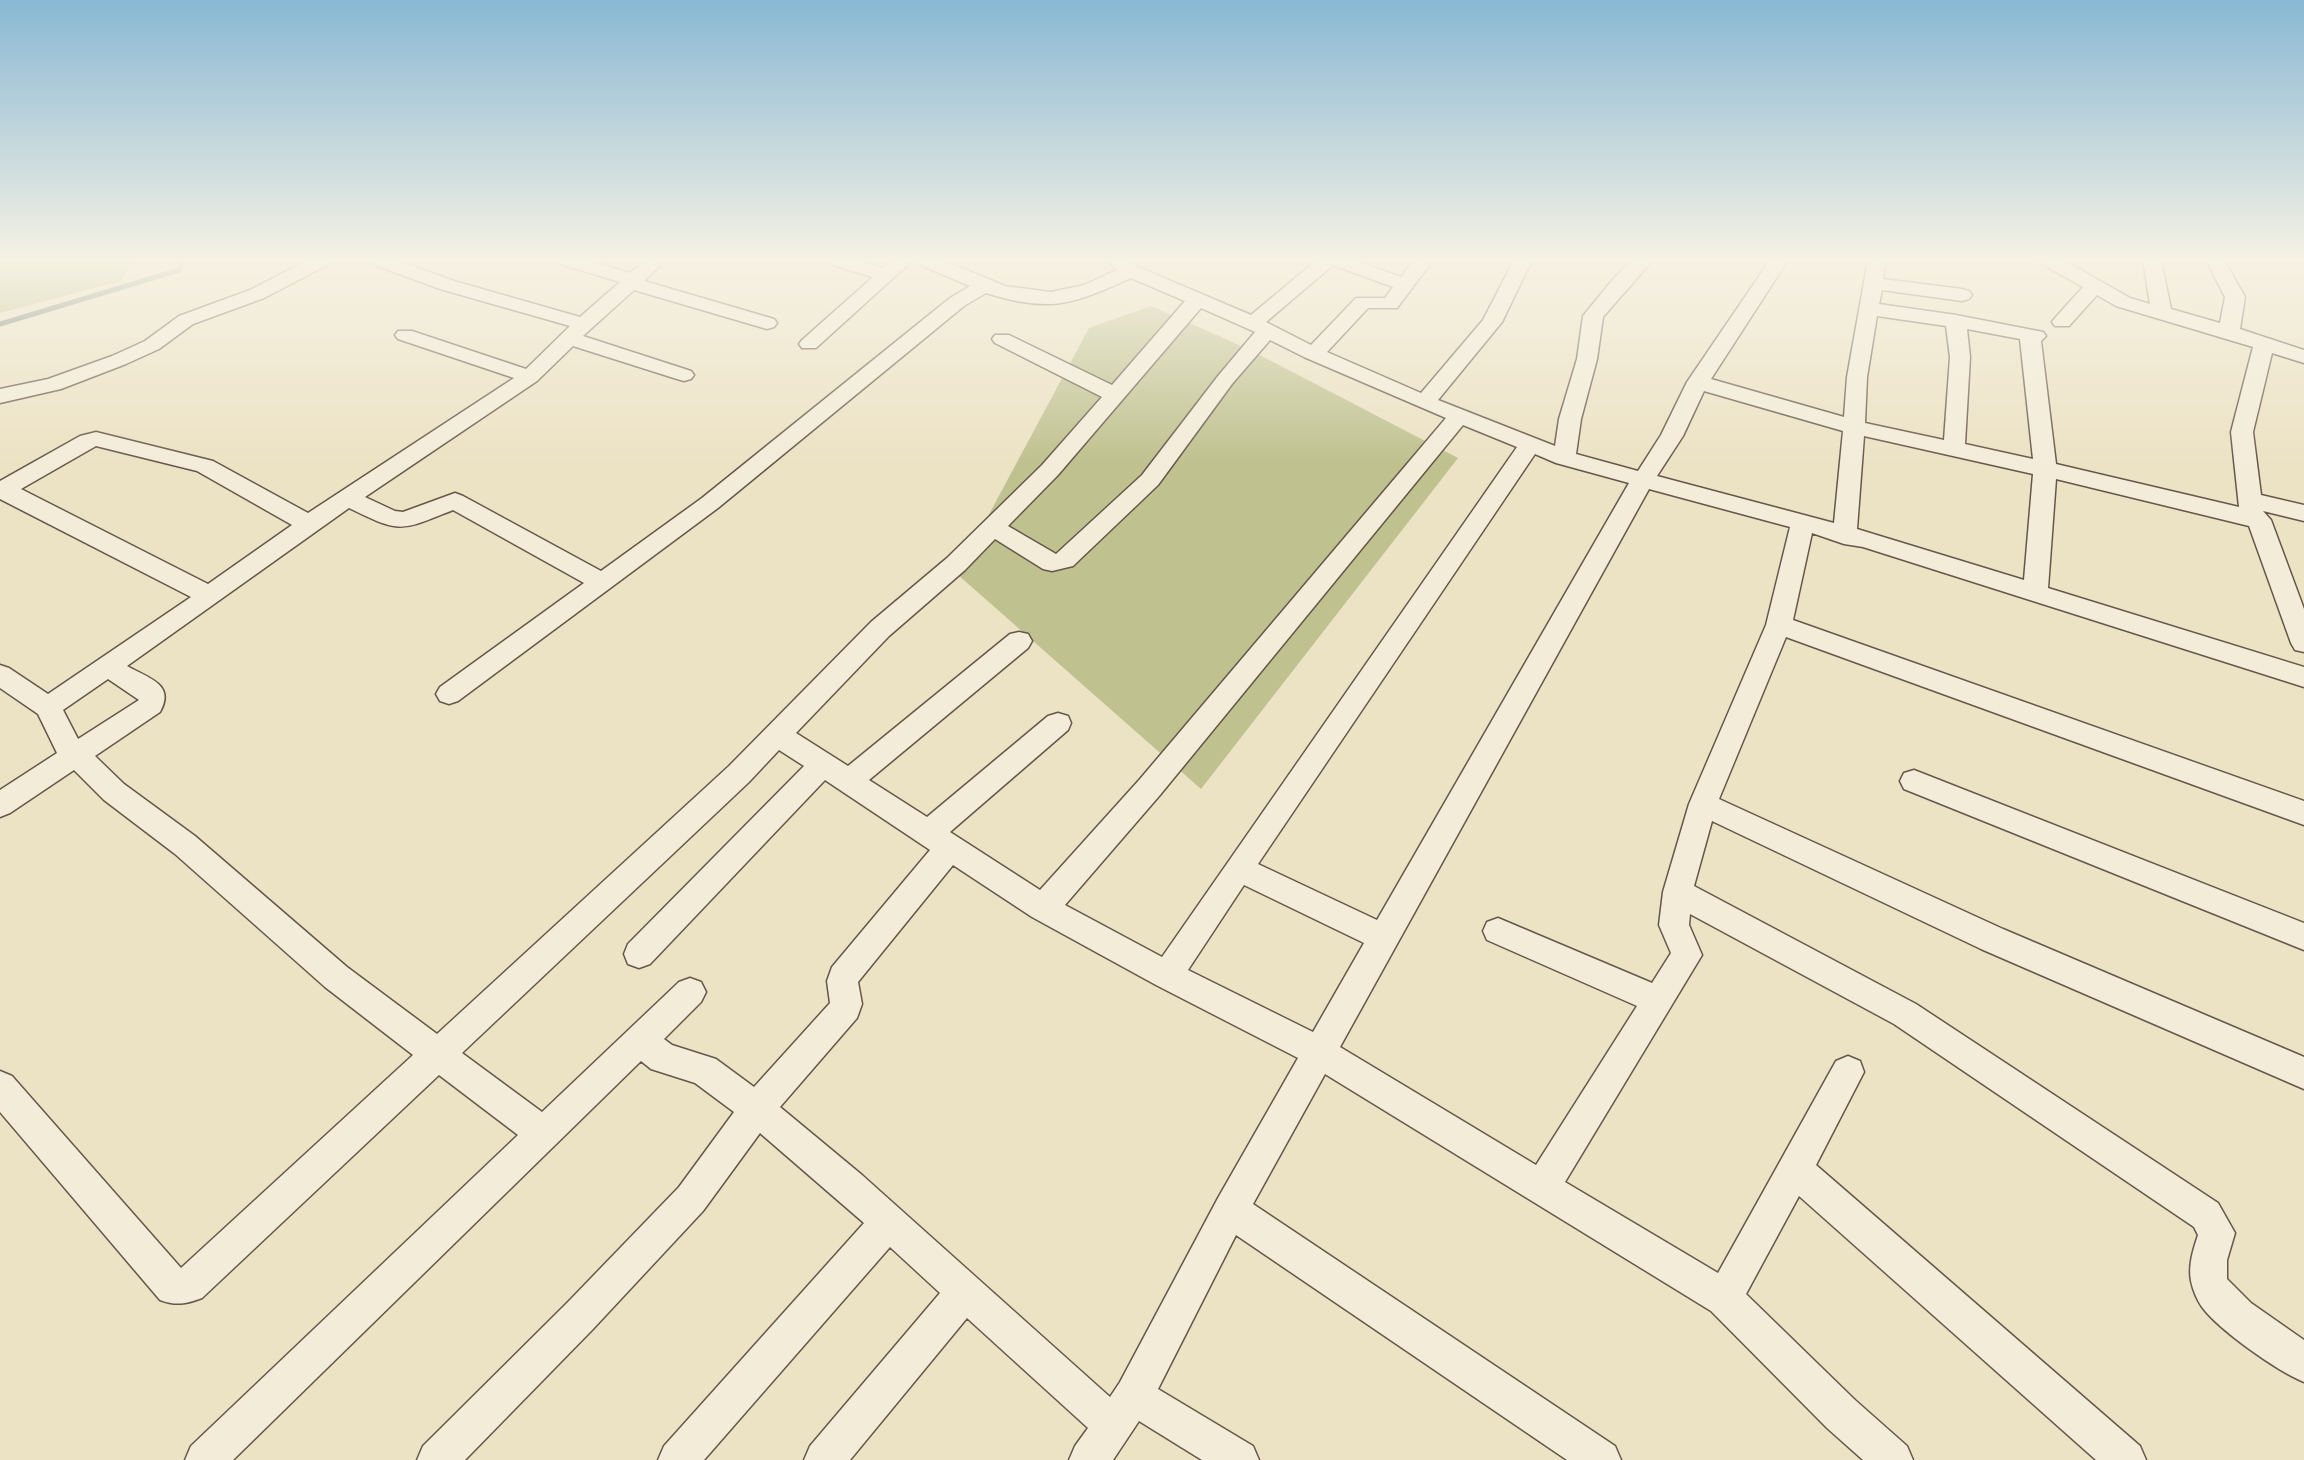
<!DOCTYPE html>
<html>
<head>
<meta charset="utf-8">
<style>
  body { margin:0 }
  canvas { display:block; background:#ece2c4 }
</style>
</head>
<body>
<canvas width="2304" height="1460"></canvas>
<script>
const c = document.querySelector('canvas').getContext('2d');
c.lineJoin = 'round';
function fillPath(path, color) {
  c.fillStyle = color;
  c.fill(path, 'evenodd');
}
function stroke(path, color, width, dash) {
  c.strokeStyle = color;
  c.lineWidth = width;
  c.lineCap = dash ? 'butt' : 'round';
  c.setLineDash(dash || []);
  c.stroke(path);
}
const green = new Path2D(`
  M0,260H134L121,281L0,313Z
  M1151,306L1250,350L1458,458L1201,789L957,574L1089,328Z`);
const stream = new Path2D(`
  M0,324L179,270L185,260`);
const minor = new Path2D(`
  M308,260H331L329,264L264,298L193,324L159,349L126,364L61,389L0,403V389L48,379L112,356L145,341L179,316L250,290Z
  M370,260H396L454,281L580,317L620,282L560,264L558,260H587L630,273L646,260H666L644,281L774,319L777,323L774,327L767,329L634,290L583,336L691,371L694,375L691,379L684,381L677,379L573,346L537,381L365,497L395,511L403,512L455,493L463,496L601,571L702,498L950,298L970,286L918,264L916,260H942L1005,286L1051,292L1084,285L1117,270L1106,260H1127L1138,267L1251,315L1317,260H1354L1401,277L1414,260H1433L1397,308H1368L1327,352L1421,393L1483,320L1514,260H1532L1502,322L1438,400L1555,446L1559,419L1577,359L1583,316L1614,278L1633,260H1653L1603,317L1597,359L1581,419L1576,454L1638,471L1661,435L1687,382L1770,260H1788L1711,379L1844,417L1847,377L1868,260H1886L1883,279L1962,289L1969,291L1972,295L1969,299L1962,301L1882,290L1879,304L1956,315L2043,332L2046,336L2041,341L2056,464L2239,507L2231,432L2253,347L2116,306L2097,295L2069,326H2055L2052,322L2055,318L2083,287L2042,264L2040,260H2063L2130,298L2150,304L2143,260H2161L2171,309L2220,323L2225,297L2206,260H2224L2245,297L2240,329L2304,350V363L2272,353L2253,432L2261,495L2304,505V521L2263,511L2271,520L2304,609V652L2295,650L2291,643L2249,526L2056,479L2048,588L2304,667V687L1863,547L1844,544L1812,533L1793,620L2304,801V825L1786,637L1719,799L2003,929L2304,1057V1089L1981,949L1712,821L1694,886L1916,1004L2218,1203L2235,1233L2227,1260V1279L2251,1303L2304,1340V1382C2277,1371 2219,1330 2202,1307C2197,1300 2193,1290 2191,1281C2188,1266 2193,1250 2198,1235L2194,1227L1894,1024L1690,914L1689,925L1702,955L1565,1182L1718,1273L1836,1061L1848,1056L1860,1061L1864,1072L1816,1165L2140,1446L2146,1460H2096L1799,1196L1746,1294L1855,1400L1907,1446L1913,1460H1863L1827,1428L1711,1311L1325,1074L1253,1204L1615,1446L1621,1460H1567L1236,1235L1158,1389L1253,1446L1259,1460H1202L1139,1421L1113,1460H1069L1075,1446L1088,1428L967,1318L850,1460H804L810,1446L940,1293L890,1247L704,1460H658L664,1446L864,1223L760,1133L703,1211L593,1329L465,1460H417L423,1446L567,1303L679,1187L734,1112L695,1083L651,1069L641,1061L233,1460H185L191,1446L518,1135L439,1075L202,1298C186,1304 176,1306 160,1300L0,1112V1071L12,1076L181,1268L413,1055L325,987L175,854L104,800L74,770L10,813L0,817V790L57,753L38,714L0,688V665L9,668L48,694L191,597L0,499V481L80,436L96,432L213,461L308,513L514,378L398,339L395,335L398,331H412L526,369L570,326L440,289L372,264ZM1333,265L1393,287L1385,298H1356L1311,345L1266,322ZM1131,278L1185,301L1112,385L1009,335H995L992,339L995,343L1102,397L1042,465L947,558L871,622L729,766L437,1034L347,967L195,836L124,784L95,756L160,712C176,684 148,678 127,666L349,508C402,534 400,531 453,510L584,583L440,687L436,694L440,701L449,704L458,701L718,508L964,306L986,293C1005,299 1031,305 1051,304C1078,303 1106,289 1131,278ZM1201,308L1255,332L1218,376L1142,475L1056,554L1008,526L1058,475ZM1877,316L1946,326L1950,357L1944,440L1865,423L1867,377ZM1967,329L2020,339L2033,459L1965,444L1970,357ZM1270,340L1304,357L1446,418L1140,779L1040,890L950,832L1068,730L1071,723L1068,716L1058,713L1048,716L927,817L869,780L1028,648L1032,641L1028,634L1019,632L1010,634L848,766L796,733L889,636L965,570L995,539L1043,569L1052,571L1073,566L1158,485L1232,384ZM1704,391L1843,431L1834,523L1657,476L1683,436ZM1463,425L1517,447L1162,957L1065,905L1160,795ZM1864,436L2033,474L2024,580L1857,529ZM96,446L197,471L292,525L208,584L21,489ZM1535,454L1556,463L1629,483L1377,920L1258,864ZM1649,489L1790,527L1766,625L1689,804L1663,892L1659,925L1671,953L1652,983L1498,918L1487,922L1483,931L1487,940L1637,1006L1536,1165L1340,1047ZM108,679L139,700L78,739L63,710ZM779,750L804,766L628,944L624,954L628,964L639,968L650,964L825,780L930,850L832,967L827,981L830,1003L754,1087L716,1059L672,1045L664,1039L701,1002L706,992L701,982L690,978L679,982L542,1112L462,1053L749,782ZM953,865L1032,917L1156,985L1298,1058L1218,1198L1120,1382L1110,1397L862,1175L780,1107L857,1018L862,1004L858,982ZM1244,885L1364,943L1313,1032L1188,970Z
  M827,260H856L883,268L893,260H913L816,348H802L799,344L802,340L873,277L829,264Z
  M1914,770L2304,923V950L1904,789L1900,781L1904,773Z`);
fillPath(green, '#bfc18f');
stroke(stream, '#73827a', 5);
stroke(minor, '#66574a', 3);
fillPath(minor, '#f3ecd9');
const sky = c.createLinearGradient(0, 0, 0, 464);
sky.addColorStop(0, '#88b8d3');
sky.addColorStop(0.56, '#f6f2e4');
sky.addColorStop(1, '#f6f2e400');
c.fillStyle = sky;
c.fillRect(0, 0, 2304, 464);
</script>
</body>
</html>
